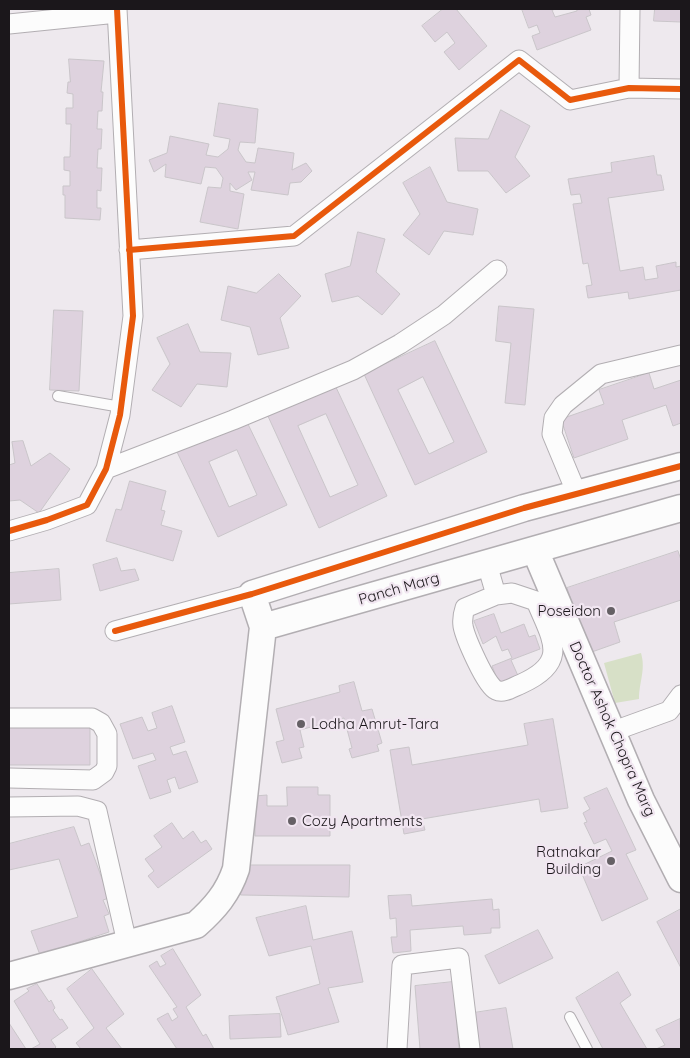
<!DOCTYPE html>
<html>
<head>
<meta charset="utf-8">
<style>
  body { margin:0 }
  #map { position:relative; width:690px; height:1058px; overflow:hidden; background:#eee9ee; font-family:Quicksand,sans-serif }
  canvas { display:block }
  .frame { position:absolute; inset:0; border:10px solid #1b171b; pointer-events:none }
</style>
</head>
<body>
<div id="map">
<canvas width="690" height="1058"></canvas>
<div class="frame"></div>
</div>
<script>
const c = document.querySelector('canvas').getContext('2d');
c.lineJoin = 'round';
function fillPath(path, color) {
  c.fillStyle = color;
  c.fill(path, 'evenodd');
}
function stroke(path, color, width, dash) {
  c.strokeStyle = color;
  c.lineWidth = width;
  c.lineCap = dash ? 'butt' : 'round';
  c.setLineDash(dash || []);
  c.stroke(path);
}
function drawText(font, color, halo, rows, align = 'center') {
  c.font = font + ' Quicksand,sans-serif';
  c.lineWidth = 4.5;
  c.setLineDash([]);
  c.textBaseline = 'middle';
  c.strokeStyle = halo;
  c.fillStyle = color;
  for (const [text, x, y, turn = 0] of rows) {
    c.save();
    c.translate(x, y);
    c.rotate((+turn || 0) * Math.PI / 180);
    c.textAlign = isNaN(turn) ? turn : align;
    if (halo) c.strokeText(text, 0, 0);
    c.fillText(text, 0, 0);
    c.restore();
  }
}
const green = new Path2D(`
  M641,653C646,670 639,682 639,699L615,703L604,663Z`);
const building = new Path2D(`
  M443,9H456L487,46L459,70L444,52L455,43L447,32L435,42L422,26Z
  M522,9H557L552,10L555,17L577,11V9H589L591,15L586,17L591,30L537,50L532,36L540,33L537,25L529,28Z
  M655,9H681V22L654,21Z
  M69,59L104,61L101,92H103L102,111H98L97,129H102L101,149H98L97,168H102L101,191L97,190V208H101L100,220L65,218V195H63V186H70V171L64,170V157H70L71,124H66V108H73V94L67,93L68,82H70Z
  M219,103L258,109L255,143L240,142L238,150L246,162L255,163L258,148L294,153L292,170L306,163L312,171L301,182L290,183L288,195L251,190L255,172H248L252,180L236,190L230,183V191L244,194L238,229L200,222L208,187L221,188L223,178L216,168L205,167L201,184L165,177L166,164L154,172L149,160L167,153L170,136L209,144L206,155L218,157L228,149L230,139L214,136Z
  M501,110L530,126L515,157L530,176L506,193L488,171H458L455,138L488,139Z
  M654,156L657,175H661L664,190L608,198L620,271L643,267L645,280L658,278L656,266L676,262V267L681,266V290L629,299L628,292L588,298L586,286L592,285L588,263L583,264L573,204L582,203L580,194L571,195L568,179L612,172L611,163Z
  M430,167L447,202L478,209L473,235L444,231L429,255L403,235L420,214L403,183Z
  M358,232L385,239L376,272L400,294L382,315L358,296L332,302L325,274L350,266Z
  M279,274L301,296L280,318L289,348L258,355L250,327L221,320L228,286L256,293Z
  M499,306L534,309L525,405L505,403L511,343L496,341Z
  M54,310L83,311L79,391L50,390Z
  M188,324L200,352L231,353L227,387L197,384L181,407L152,390L170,364L157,338Z
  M435,341L487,452L415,485L364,374ZM423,377L454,442L429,454L398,390Z
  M649,373L654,389L681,380V423L673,426L666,405L622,420L628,439L574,458L561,419L604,404L599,390Z
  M334,383L387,496L319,528L267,414ZM326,414L358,485L330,497L298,426Z
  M246,420L287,505L218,537L177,452ZM237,450L257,495L229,507L209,462Z
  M23,441L31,466L50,453L70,469L39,513L20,500L9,501V465L15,463L12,442Z
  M130,481L166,491L161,510L165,511L161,525L182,531L173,561L106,541L116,509L121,510Z
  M678,551L681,560V600L614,622L620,642L589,653L567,588Z
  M117,558L121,571L135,569L139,580L100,591L93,565Z
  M59,569L61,600L9,604V573Z
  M494,614L501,633L524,624L529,637L535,635L540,649L511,660L519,678L500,686L492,666L512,658L508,649L502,651L496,636L483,644L474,621Z
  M354,682L362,711L372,709L382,743L377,745L379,751L352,758L349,749L352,748L344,718L300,730L304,747L299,748L302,758L282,763L276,742L284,740L276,709L340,692L339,686Z
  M172,706L185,742L170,747L173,755L186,751L198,782L179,789L175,777L167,780L171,792L150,799L138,766L156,760L153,753L133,759L120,724L142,717L148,731L157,728L152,713Z
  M553,719L568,808L541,812L539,799L422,819L425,830L404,834L390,750L409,747L412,765L528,745L524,724Z
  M9,724H90V765H9Z
  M287,787H318V795H330V836H255V796L267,795V806H287Z
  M607,788L636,850L626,854L648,899L602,921L579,867L612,851L606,839L594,844L584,823L587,822L583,813L590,809L584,798Z
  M172,823L183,839L193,831L201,843L206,840L212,849L158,888L148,876L154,871L145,859L162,847L154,836Z
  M74,827L81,846L89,843L109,898L103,900L109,914L104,916L109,932L40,955L31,931L78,917L59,859L9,870V844Z
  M240,865H350L349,897L241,895Z
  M411,895L412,906L492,899L493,910L499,909L500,928H491V933L464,935L463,926L410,930L411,951L393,953L391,937H397L396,918L390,919L388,896Z
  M306,906L313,940L352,931L363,982L328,988L339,1022L288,1035L276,997L320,984L311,946L269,956L256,918Z
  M681,909V968L657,922Z
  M538,930L553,958L499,984L485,956Z
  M173,949L201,995L186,1007L203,1036L206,1034L214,1049H177L157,1019L168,1013L172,1021L178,1017L173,1009L177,1007L149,966L157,961L160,967L166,964L161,956Z
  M92,969L124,1014L106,1028L122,1049H81L76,1043L94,1028L67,989Z
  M618,972L631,995L620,1003L647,1049H603L576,998Z
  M453,982L459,1049H420L415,986Z
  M37,984L49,1002L51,1000L55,1008L53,1010L60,1020L62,1019L68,1028L51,1040L56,1047L54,1049H31L40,1044L14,1001L29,991L27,989Z
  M506,1008L513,1049H473L467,1014Z
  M280,1014L281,1037L230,1039L229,1016Z
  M680,1019L681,1049H656L665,1045L656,1030Z
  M9,1023L26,1049H9Z`);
const lane = new Path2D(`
  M58,396L121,407
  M570,1017L587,1049`);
const street = new Path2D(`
  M9,24L117,13
  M629,88L630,9
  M129,250L294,236L519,60L570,100L629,88L681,89
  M106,469L233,420L353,370L400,344L444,315L497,270
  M577,494L552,434L554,418L563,405L601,374L681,355
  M9,531L47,520L87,505L106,469L120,415L133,316L117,9
  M487,564L496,595L512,593L536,601C552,640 570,662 521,684C513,687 504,694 496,690C486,686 465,637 463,626C462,619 463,614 465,608L496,595
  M115,631L252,594
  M9,718H92L101,723L107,734V766L104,772L93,780L9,778
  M611,732L669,711L681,695
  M9,807L78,806L97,811L127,943
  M397,1049L402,965L459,958L470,1049`);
const secondary = new Path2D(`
  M535,550L641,800L681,879
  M263,627L681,508
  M9,976L196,925C215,908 228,893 236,869L263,627L252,594L524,508L681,466`);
const cycleway = new Path2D(`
  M129,250L294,236L519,60L570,100L629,88L681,89
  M9,531L47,520L87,505L106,469L120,415L133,316L117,9
  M115,631L252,594L524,508L681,466`);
const markers = [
  [611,611,5,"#656065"],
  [301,724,5,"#656065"],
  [292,821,5,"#656065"],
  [611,861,5,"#656065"]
];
const streetNames = [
  ["Panch Marg",399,589,-16],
  ["Doctor Ashok Chopra Marg",612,729,66]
];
const poiNames = [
  ["Poseidon",601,611],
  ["Lodha Amrut-Tara",311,724,"left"],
  ["Cozy Apartments",302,821,"left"],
  ["Ratnakar",601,852],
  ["Building",601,869]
];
fillPath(green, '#d7e0c7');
fillPath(building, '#ded2de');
stroke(building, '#c9c5c9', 1);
stroke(lane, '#b2aeb2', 12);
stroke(street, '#b2aeb2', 21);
stroke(secondary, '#b2aeb2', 29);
stroke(lane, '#fcfcfc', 10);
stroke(street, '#fcfcfc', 19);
stroke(secondary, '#fcfcfc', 26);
stroke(cycleway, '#e8590c', 6);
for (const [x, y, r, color] of markers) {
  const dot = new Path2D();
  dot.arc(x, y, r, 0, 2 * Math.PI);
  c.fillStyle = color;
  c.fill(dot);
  stroke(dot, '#f1e6f1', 2);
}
drawText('15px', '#1b171b', '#f1e6f1', streetNames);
drawText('15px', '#1b171b', '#f1e6f1', poiNames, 'right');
</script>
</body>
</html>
